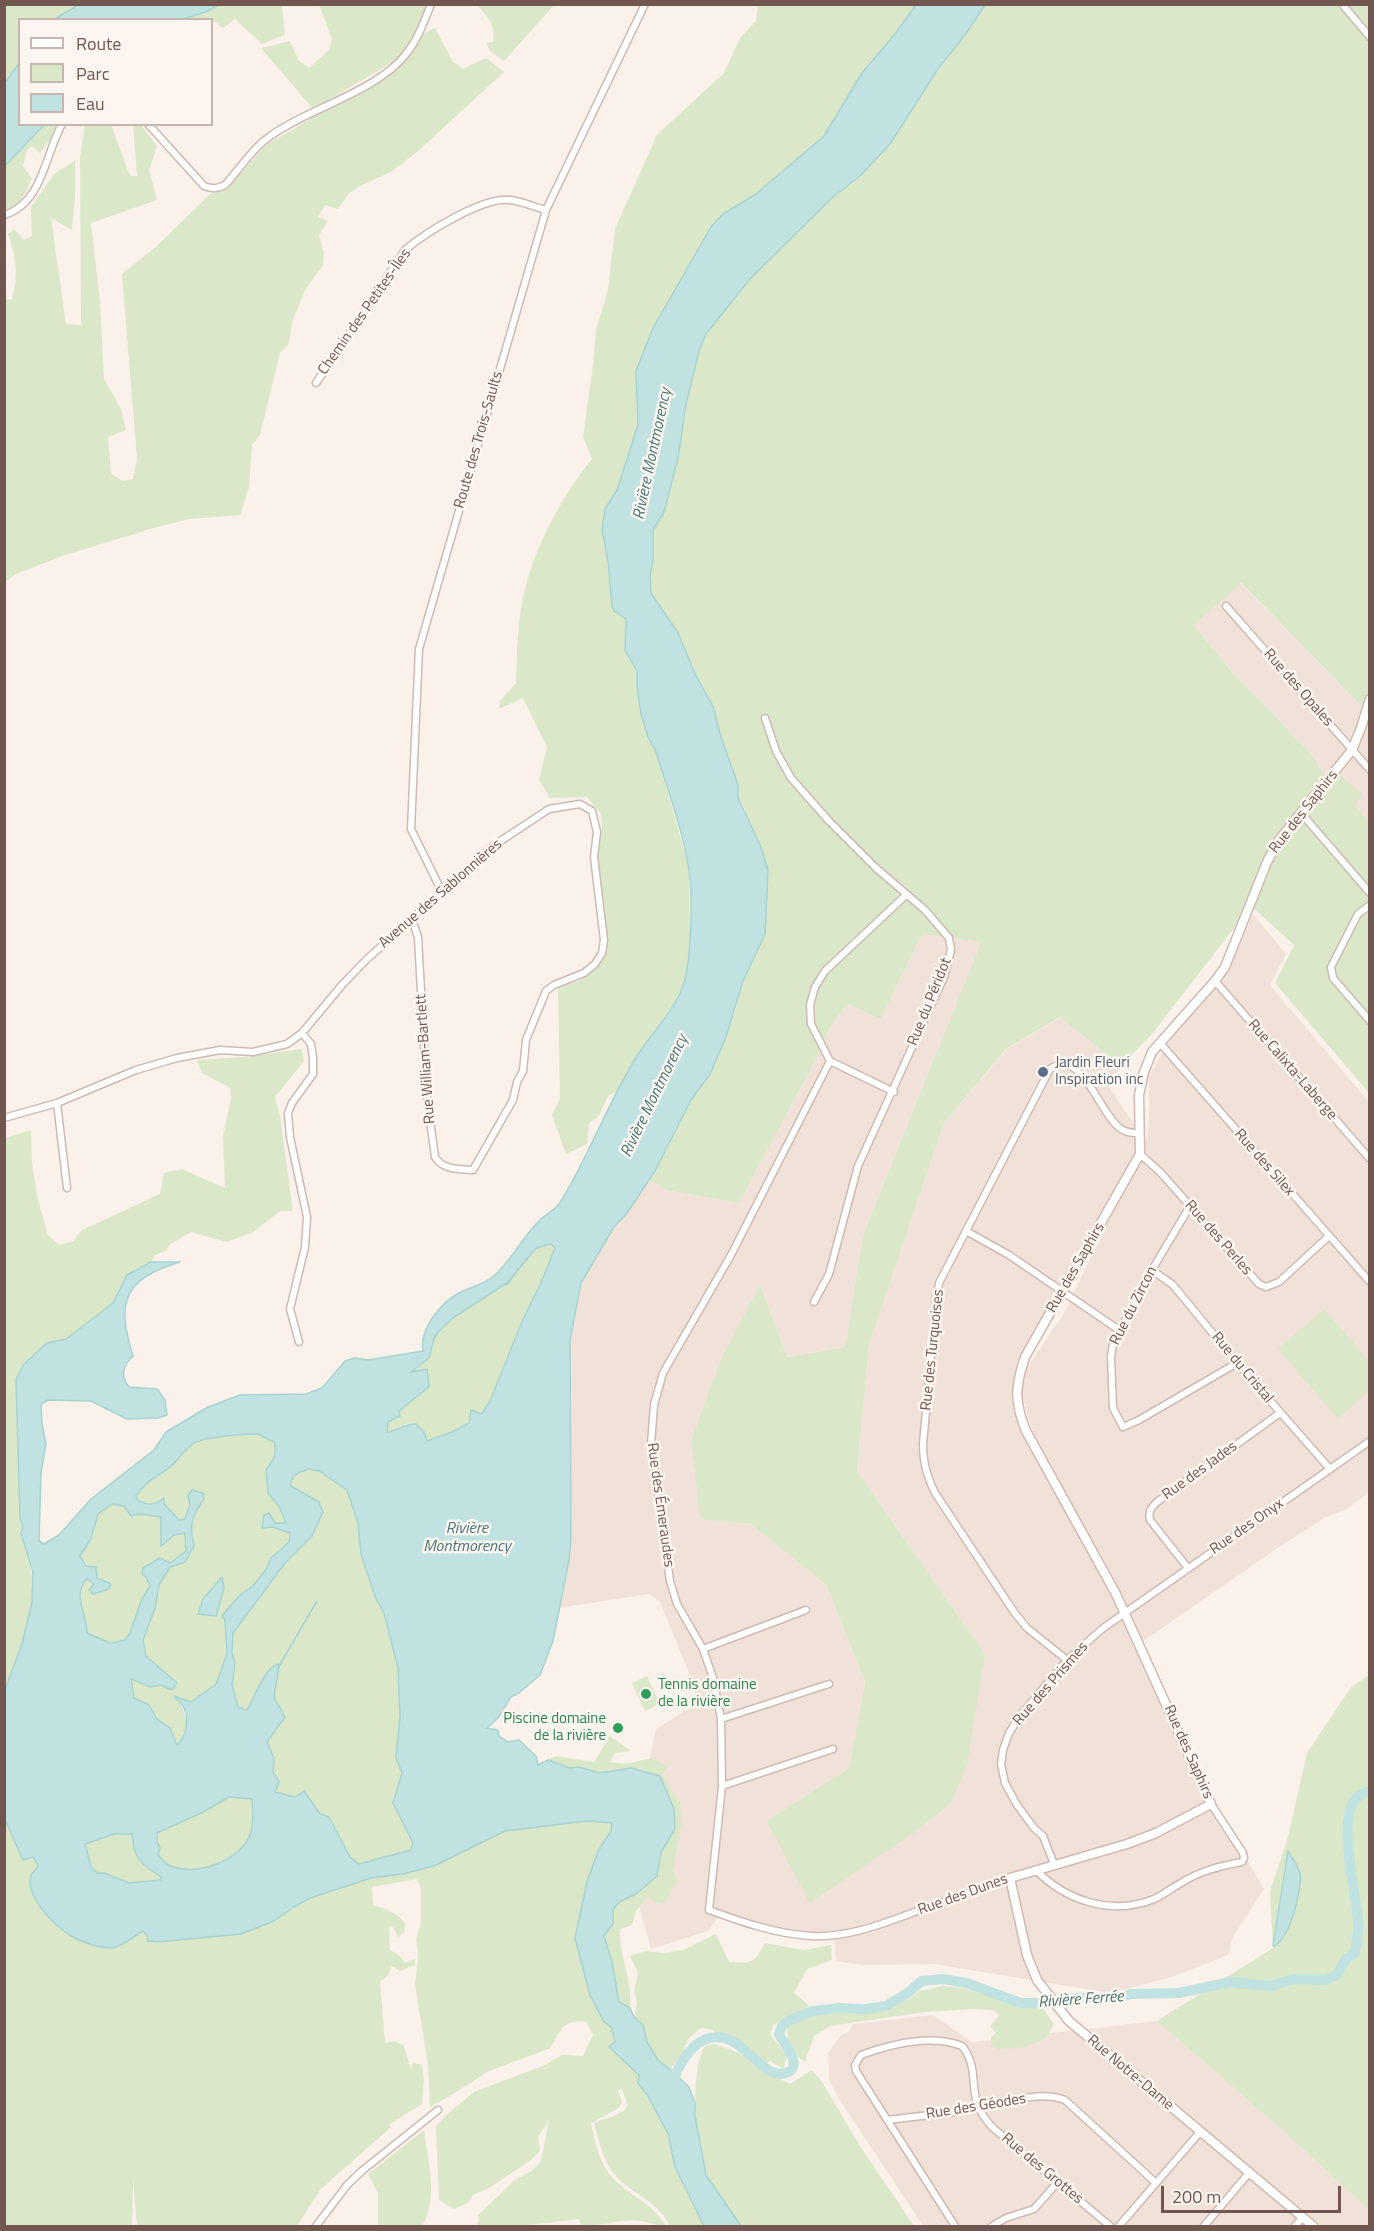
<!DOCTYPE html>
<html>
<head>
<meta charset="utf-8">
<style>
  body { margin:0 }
  #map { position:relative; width:1374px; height:2231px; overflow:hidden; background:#faf1ea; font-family:"Titillium Web",sans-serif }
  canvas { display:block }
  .frame { position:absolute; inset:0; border:6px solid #725650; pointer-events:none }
  .legend { position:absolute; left:18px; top:18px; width:195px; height:108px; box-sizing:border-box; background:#fdf6f0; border:2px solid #c5b6b0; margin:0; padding:8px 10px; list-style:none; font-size:18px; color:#725650 }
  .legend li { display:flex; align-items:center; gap:12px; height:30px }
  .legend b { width:30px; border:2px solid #c5b6b0 }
  .scale { position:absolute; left:1161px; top:2186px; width:180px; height:27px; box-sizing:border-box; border:3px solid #725650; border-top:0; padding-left:8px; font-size:18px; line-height:21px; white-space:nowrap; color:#725650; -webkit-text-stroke:4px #fdf6f0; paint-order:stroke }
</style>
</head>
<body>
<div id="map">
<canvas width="1374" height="2231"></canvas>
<div class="frame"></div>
<ul class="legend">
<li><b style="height:8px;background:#fff"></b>Route</li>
<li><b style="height:16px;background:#dbe7c9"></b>Parc</li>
<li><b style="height:16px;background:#c0e2e1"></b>Eau</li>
</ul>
<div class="scale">200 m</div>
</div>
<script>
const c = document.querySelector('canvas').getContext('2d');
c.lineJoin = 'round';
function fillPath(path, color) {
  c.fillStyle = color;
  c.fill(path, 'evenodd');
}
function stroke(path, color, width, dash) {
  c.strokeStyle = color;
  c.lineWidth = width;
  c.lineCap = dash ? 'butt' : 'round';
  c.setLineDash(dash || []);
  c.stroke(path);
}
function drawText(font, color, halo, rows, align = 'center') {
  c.font = font + ' "Titillium Web",sans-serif';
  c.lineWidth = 5;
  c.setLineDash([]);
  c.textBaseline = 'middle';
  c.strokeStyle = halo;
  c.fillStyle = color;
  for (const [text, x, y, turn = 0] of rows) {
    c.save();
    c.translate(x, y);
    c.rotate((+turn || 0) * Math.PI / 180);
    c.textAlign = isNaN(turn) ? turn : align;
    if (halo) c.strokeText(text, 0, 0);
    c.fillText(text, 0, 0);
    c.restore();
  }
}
const residential = new Path2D(`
  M1240,583L1369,714V822L1328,781L1310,752L1233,673L1194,625Z
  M1253,914L1286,954L1270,985L1369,1102V1492L1347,1509L1326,1517L1279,1547L1142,1642L1114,1578L1036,1441L1021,1393L1027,1368L1063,1315L1144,1148L1149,1126V1077L1167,1044L1231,967Z
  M922,934L981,942L863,1235L845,1347L787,1357L760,1284L720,1361L691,1440L700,1518L751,1524L826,1585L865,1682L849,1768L766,1821L811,1903L985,1654L857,1471L869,1345L944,1123L1007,1049L1061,1017L1121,1066L1109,1087L1140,1133V1155L1025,1357L1018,1411L1116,1594L1211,1804L1243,1853L1264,1889L1233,1937L1228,1955L1172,1977L1110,1993L934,1964L862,1965L836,1961L834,1935L791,1934L721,1914L708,1931L651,1949L636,1894L647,1771L656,1729L698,1703L690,1675L660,1602L649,1594L559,1608L571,1540L570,1340L581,1283L589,1267L614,1227L627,1213L649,1179L666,1190L739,1203L815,1061L828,1031L847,1004L881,1019Z
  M933,2015L972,2042L1157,2021L1282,2130L1369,2210V2226H923L837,2096L829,2080L828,2053L841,2035L849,2032L854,2024Z`);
const green = new Path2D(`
  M5,5H78L55,19L20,20L19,63L5,83Z
  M218,5H282L285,35L262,44L235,19L223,28L212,20H183L206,12Z
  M319,5H426L415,39L403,56L313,109L261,48L290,41L299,61L309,68L329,50L332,39Z
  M477,5H554L504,61L490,51L487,43L493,42C497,26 487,16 477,5Z
  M758,5H916L895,34L862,73L824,136L756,194L723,214L636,383L639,408L638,425L617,490L602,529L615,611L626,619L625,650L637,671V687L641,714L648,737L656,752L685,852L689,873L690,936L686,977L679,996L637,1056L617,1091L608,1096L599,1116L589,1123L587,1144L566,1154L552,1115L560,1098L558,988L579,981L595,970L607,950L597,854L602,829L601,814L587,797L550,798L539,780L547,747L523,698L499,709L500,701L516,683C517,651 517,617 526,586C537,543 564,493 592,459L583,437L593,365L596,330L608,290L615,229L657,135L724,73L740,38L756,21Z
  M985,5H1369V714L1241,583L1194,625L1233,673L1310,752L1328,781L1340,775L1362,794L1355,806L1369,822V1093L1275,983L1294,945L1251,906L1152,1034L1121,1066L1060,1017L1006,1049L944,1123L869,1345L857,1471L985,1654L967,1765L951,1803L912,1834L810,1903L766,1821L849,1768L865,1682L826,1585L751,1524L700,1519L691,1440L720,1361L760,1284L787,1357L845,1347L863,1235L981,942L922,934L881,1019L847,1004L828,1031L815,1061L739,1203L666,1190L649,1179L671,1141L691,1100L710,1074L735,1012L743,981L765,934L745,809L738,798V785L720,734L713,706L696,676L678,633L651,593L650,576L653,560V530L664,512L678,458L686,404L699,351L706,334L750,279L833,197L860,176L965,35Z
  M435,28L453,62L463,69L486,58L504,72L417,152L391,172L362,185L349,193L338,209L325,205L318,217L328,221L319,235L324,253L323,265L305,290L292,323L289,343L280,353L260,435L252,445L249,487L240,515L189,519L157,527L62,556L16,574L5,582L4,300L12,299C19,277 16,256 8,234L14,229L24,240L32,236L31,207L54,174L75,161V197L72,230L51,218L66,324L81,325L80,156L85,125H111L130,176H137L133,125H141L157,146L149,170L157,200L91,223L100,302L104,379L121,409L126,430L108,437L111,474L123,481L133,479L137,459L122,274L158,245L210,194L226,190L266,145L388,74L418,43L424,33Z
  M44,125H56L53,136L40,153L32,146L27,150L23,166L32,178C25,195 21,203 5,211L4,166Z
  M302,1049L304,1061L275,1097L280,1116L293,1211H280L252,1233L226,1242L191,1232L169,1245L166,1251L155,1255L151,1262L127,1275L113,1303L66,1339L47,1343L16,1379L20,1518L33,1582L32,1602L22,1644L5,1690V1138L31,1130L32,1163L37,1196L48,1235L59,1245L73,1241L82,1230L160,1194L164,1173L182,1169L225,1188L223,1136L231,1098L230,1088L202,1073L197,1060L244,1057Z
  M551,1244L555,1248L543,1278L521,1324L491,1399L482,1414L452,1432L426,1441L406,1424L396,1431L386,1432L388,1422L400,1416L399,1411L429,1387L410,1372L429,1358L435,1335L453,1318L508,1282L536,1248Z
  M1324,1309L1369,1361V1391L1338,1419L1278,1349Z
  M258,1433L274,1442C278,1453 273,1461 266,1470L268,1493L279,1506L286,1524L275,1523L273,1518L267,1529L272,1527L290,1533L289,1542L271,1558L265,1571L253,1586L240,1595L223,1616L225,1620L227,1654L216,1684L191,1702L175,1697C186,1711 193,1732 177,1745L170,1728L157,1719L149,1705L134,1698L131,1679L150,1687L161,1685L172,1690L177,1683L146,1656L143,1640L155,1608L159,1585L170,1567L185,1562L194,1546C189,1525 191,1517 204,1499L190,1505L185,1519L179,1520L164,1504H143L138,1500L136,1496C146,1480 158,1477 171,1466C180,1459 182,1451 194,1443C203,1437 245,1435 258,1433Z
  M308,1469L319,1471L347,1490L358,1523L361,1554L376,1599L384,1613L398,1668L400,1717L396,1758L402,1773L394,1803L413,1843L412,1850L359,1864L350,1857L329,1817L320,1814L305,1792L295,1797L275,1793L279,1782L273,1772L274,1758L267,1742L285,1717L274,1697L279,1667L263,1679L257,1694L247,1710L238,1707L232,1685L235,1663L232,1654L233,1633L285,1563L311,1536L323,1512L319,1502L291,1486C290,1474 298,1473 308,1469Z
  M112,1504L124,1506L139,1514L162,1517L174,1535L186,1533V1551L146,1577L151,1586L141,1601L130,1633L125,1640L110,1644L87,1633C83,1617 74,1593 88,1579L94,1584H111L97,1578L80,1556L92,1539L98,1514Z
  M1369,1675V2210L1282,2130L1157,2021L1273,1948L1270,1891L1287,1841L1307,1753L1351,1687Z
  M647,1676L660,1704L645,1711L632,1683Z
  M610,1736L631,1751L615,1753L610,1762C617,1763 624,1764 630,1763C649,1759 651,1755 668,1767L662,1774L680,1803L681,1825L673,1871L678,1881L663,1904L656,1903L649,1896L636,1911L632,1925L620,1929C618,1955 633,1979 630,2008L619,2002L612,1962L604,1936L613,1924V1910L620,1902L636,1894L657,1876L661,1852L675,1829L674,1809L660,1776L631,1768L600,1773L579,1767L570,1768L548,1760L538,1765L555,1756L594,1762Z
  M229,1797L252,1799C253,1810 254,1822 251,1832C244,1861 193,1879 169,1865C165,1863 161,1858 158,1855L157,1833L203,1812Z
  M4,1818L23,1859L33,1857L39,1866L36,1871L71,1937L113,1949C122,1944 132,1937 144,1931L147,1935L274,1921L294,1907L310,1898L371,1878L403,1874L434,1866L505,1831L587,1821L613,1824L611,1831L598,1851L575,1938L604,2022L611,2027L615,2042L609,2047L639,2075L638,2083L648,2096L668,2134L675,2167L704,2226H670C657,2200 634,2196 615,2175C603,2161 599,2141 594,2123C602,2119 629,2114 627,2103C626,2098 623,2092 621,2088L618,2091L622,2102L619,2108L591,2123C594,2136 597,2152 603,2164C616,2191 652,2200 666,2226C655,2226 644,2220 634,2220C616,2221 599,2226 581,2226L579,2219L521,2226H476L479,2221L478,2215L515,2180L533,2170L541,2161L549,2120L538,2137L540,2151L531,2160L489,2188L473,2195L468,2203L454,2209L439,2200L436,2127L445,2116L474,2092L545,2065L562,2055L583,2056L593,2035L586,2022C565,2018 559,2031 551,2048L489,2071L448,2097L430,2107L428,2065L415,1985L418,1955L416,1939L421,1923V1889L417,1879L372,1887L373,1905C385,1909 396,1912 405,1923V1931L398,1937L393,1927L389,1928L390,1950L400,1956L405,1963L415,1959V1965L400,1971L392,1966L387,1976L380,1982L385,2043L395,2041L404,2046L411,2070L413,2062L422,2066L424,2081L422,2104L390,2124V2128L320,2190L297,2226H137L133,2179L132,2226H5Z
  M114,1834H132C133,1860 140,1863 161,1878V1880L129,1883L104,1873H97L91,1867L85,1844Z
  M716,1934L729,1962C752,1963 754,1964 765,1943L804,1950L831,1945L832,1960L807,1969L794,1993L809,2006L794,2016L773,2025L770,2034L787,2056L783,2069L770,2061L767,2063C761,2059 754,2050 747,2048C731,2042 723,2047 713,2030L701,2028L688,2039L682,2054L670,2069C660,2062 653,2055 648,2043C642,2030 646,2027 634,2018L637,2003L634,1991L638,1973L630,1956L646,1951L663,1953L683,1950Z
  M944,1986L962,1988L1030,2008H1043L1054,2024L1046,2038L1034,2044L1020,2048L998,2049L991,2044V2037L996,2033L990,2026L1000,2015L993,2010L973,2009L925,2012L830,2026L814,2036L805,2062C792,2053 785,2041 788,2026L801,2019L821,2014L879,2010L909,1999L919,1991Z
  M715,2044L739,2053L770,2074L790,2084L812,2070L822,2082L860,2146L914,2226H741C729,2210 713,2191 705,2172C695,2146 689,2068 706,2045Z
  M424,2130C428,2160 439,2199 422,2226H378V2193L368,2174Z`);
const water = new Path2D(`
  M78,5V4L218,5L206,12L183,19H55Z
  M916,5H985L965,35L938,69L890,144L860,176L833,197L750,279L706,334L699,351L686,404L678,458L664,512L653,530V560L650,576L651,593L678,633L696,676L713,706L720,734L738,785V798L761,847L768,870L765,934L743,981L726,1037L710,1074L691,1100L655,1171L627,1213L614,1227L581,1283L570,1340L571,1540L569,1560L553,1641L540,1675L520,1692L511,1697L498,1718L487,1728L498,1730L499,1736L508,1742L519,1740L536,1756L538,1765L548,1760L570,1768L579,1767L600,1773L631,1768L660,1776L674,1809L675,1829L661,1852L657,1876L636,1894L619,1902L613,1910V1924L604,1936L612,1962L619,2002L630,2008L634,2017L643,2025L647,2042L658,2060L670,2069L689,2087L695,2103V2116L706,2175L741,2226H704L675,2167L668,2134L648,2096L638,2083L639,2075L609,2047L615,2042L611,2027L604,2022L590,1995L575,1938L587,1882L598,1851L611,1831L612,1823L587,1821L505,1831L434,1866L403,1874L371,1878L310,1898L294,1907L274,1921L241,1934L157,1942L148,1941L147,1935L143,1931C134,1936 120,1948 111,1948C99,1948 81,1942 71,1936C55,1926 25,1897 31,1876C32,1872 36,1870 38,1866L33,1857L23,1860L4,1818L5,1690L22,1644L32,1602L33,1573L21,1533L23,1527L20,1518L16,1379L24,1364L47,1343L66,1339L113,1303L127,1275L151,1262H180C123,1279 116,1302 133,1356C122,1366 120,1376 129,1387L157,1389L165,1400L167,1415L158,1418L127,1419L91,1401L48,1400L41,1404L42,1423L46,1444L41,1473L39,1541L44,1544L59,1535L91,1499L154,1450L166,1432L208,1407L240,1395L306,1394L322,1388L345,1361L355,1358L368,1360L423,1351C419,1329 442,1300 463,1291C474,1286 485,1284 495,1275C511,1260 522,1238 538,1222C545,1214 556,1210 561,1201C590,1154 608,1102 637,1056C652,1032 682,1003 686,975C691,948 693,897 689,870C683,830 668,791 656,752L648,737L641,714L637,687V671L625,650L626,619L614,611L612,606L608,562L602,529L605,509L617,490L638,425L636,371L653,328L711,227L723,214L756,194L824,136L862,73L895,34ZM551,1244L555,1248L543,1278L521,1324L491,1399L482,1414L471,1410L469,1423L452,1432L427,1441L424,1432L416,1424C404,1424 398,1431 387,1432L388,1422L400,1416L399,1411L429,1387L427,1369L411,1372L429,1358L435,1335L453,1318L508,1282L536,1248ZM258,1434L274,1442C278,1453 273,1461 266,1470L268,1493L279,1506L286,1523H275L269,1513L264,1515L262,1528L273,1527L290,1533L289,1542L271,1558L265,1571L253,1586L240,1595L222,1616L225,1620L227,1654L216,1684L191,1702L174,1696C177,1700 182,1704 184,1708C189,1719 187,1737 177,1745L170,1728L157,1719L149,1705L134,1698L131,1679L150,1687L161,1685L172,1690L177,1683L146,1656L143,1640L155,1608L159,1585L170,1567L185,1562L194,1546C189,1525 191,1517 204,1499L203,1493L192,1490L188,1495L190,1505L185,1519L179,1520L164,1504V1498C156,1505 146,1506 138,1500L136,1496C146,1480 158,1477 171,1466C180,1459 182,1451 194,1443C203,1437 245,1434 258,1434ZM308,1469L319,1471L347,1490L358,1523L361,1554L376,1599L384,1613L398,1668L400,1717L396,1758L402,1773L393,1803L413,1843L411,1850L359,1864L350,1857L329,1817L320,1814L304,1791L295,1797L275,1792L279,1782L273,1772L274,1758L267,1742L285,1717L274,1697L279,1667L278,1664C263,1670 255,1697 247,1710L238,1707L232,1685L235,1663L232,1653L233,1633L285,1563L312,1536L323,1512L319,1502L291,1486C290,1474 299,1473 308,1469ZM112,1504L124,1506L131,1516L139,1514L161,1517V1546L174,1535L185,1533L186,1551L170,1563L160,1558L143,1568L142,1574L146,1577L150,1586L141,1601L130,1633L125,1640L110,1643L87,1633C88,1616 71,1595 87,1579L94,1584L89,1590L93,1594L109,1589L111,1584L97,1578L96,1567L86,1566L80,1556L91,1539L98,1514ZM229,1797L252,1799C253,1810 254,1822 251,1832C243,1861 193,1878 169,1865C165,1863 161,1858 158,1855L160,1848L157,1842V1833L203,1812ZM114,1834H132C134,1860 140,1863 161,1877V1880L129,1883L104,1873H97L91,1867L85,1844Z
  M19,63L20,124L44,125L5,166V83Z
  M222,1577L224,1588L216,1616L198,1614L203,1599Z
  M1288,1851C1292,1858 1298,1865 1300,1873C1303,1887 1289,1943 1273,1946Z`);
const stream = new Path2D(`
  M499,1287L508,1284L519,1268
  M433,1340L439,1331
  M278,1668L317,1601`);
const river = new Path2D(`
  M675,2086C672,2074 682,2063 688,2053C694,2046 701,2039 710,2038C737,2033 749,2058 768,2070C773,2073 781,2075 786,2073C805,2067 783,2043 779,2034L782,2026L788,2021L813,2011L839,2008L865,2009L886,2006L906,1994L922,1981L943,1979L966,1983L1021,2003H1041L1076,1998L1120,1997L1131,1994L1179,1993L1230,1982L1271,1986L1294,1979L1325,1980L1337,1975L1346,1959L1355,1953C1356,1942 1359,1931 1358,1920C1356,1891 1338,1825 1354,1801C1358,1795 1363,1793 1370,1791`);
const street = new Path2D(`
  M1342,4L1370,37
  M148,124L204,186C212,189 217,189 225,185C238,171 250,152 265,140C304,109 376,93 406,54C418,39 424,22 431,4
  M4,215C43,203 45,154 62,124
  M316,383L405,250C425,233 482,197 510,200C521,201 534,207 546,210
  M1226,606L1370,770
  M765,718L776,751L791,778L829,821L876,868L925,910L949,938L951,950L944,977L858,1166L829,1274L814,1302
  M1301,813L1370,893
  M442,892L411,829L419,649L546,210L645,4
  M1370,905L1358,914L1331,967L1333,978L1370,1021
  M1215,981L1370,1159
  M1160,1043L1370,1282
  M830,1061L731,1255L663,1373L654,1405L651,1444L670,1581L677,1604L703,1649L713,1678L721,1719L722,1786L709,1910C742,1922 776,1934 811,1936C850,1938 887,1922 923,1909C952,1899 981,1888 1010,1878
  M894,1092L830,1061L811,1024L810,1005L815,987L825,971L906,895
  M57,1103L67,1188
  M4,1118L57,1103L136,1070L177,1058L220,1050L253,1052L287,1044L302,1033L342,985L366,960L493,846L549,809L580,804L592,811L597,832L594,857L604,940L602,953L595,964L584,973L554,985L546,991L526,1040L523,1071L517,1082L513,1100L473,1170C458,1169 443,1170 435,1157L427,1099L418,937L412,919
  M1140,1154L1161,1173L1259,1284L1266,1287L1279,1282L1329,1236
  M1190,1206L1152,1270L1113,1343L1111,1357L1113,1408L1123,1427L1139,1420L1237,1363
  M966,1231L1009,1255L1119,1330
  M1152,1270L1173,1285L1237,1363L1330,1469
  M299,1342L290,1309L305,1247L307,1217L290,1137L288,1113L292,1103L313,1074V1058L311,1044L302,1033
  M1188,1568L1150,1520C1148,1511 1151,1508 1157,1502L1280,1413
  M703,1649L806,1610
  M1067,1660L1027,1628L1014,1612L935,1493C927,1476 923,1463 923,1444L936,1302L939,1283L1050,1069L1061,1063C1088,1065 1101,1115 1121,1129C1127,1133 1133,1133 1140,1133
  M721,1719L829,1684
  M722,1786L833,1749
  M1054,1864L1043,1836L1034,1828L1017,1805L1005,1783L1001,1764L1003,1750L1009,1733L1020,1716L1067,1660L1102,1629L1370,1441
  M1036,1870C1066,1901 1112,1916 1154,1899C1163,1895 1172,1888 1181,1883C1200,1871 1220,1866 1242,1862L1244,1858L1243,1853L1211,1804
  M888,2120C918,2116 948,2114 977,2108C1004,2103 1038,2090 1065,2100L1156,2183
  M316,2226L348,2184L363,2170L438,2110
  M955,2226L856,2071L855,2065L861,2055C891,2044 932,2034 962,2046C977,2064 971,2083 977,2103C980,2113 986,2120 993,2128L1110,2226
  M992,2226L1006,2218L1034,2209L1057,2183
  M1119,2226L1200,2132
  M1204,2226L1249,2173
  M1295,2226L1302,2218`);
const secondary = new Path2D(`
  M1313,2226L1069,2021L1037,1980L1027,1955L1010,1878L1127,1844L1156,1833L1211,1804L1116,1594L1026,1431C1014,1401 1015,1387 1025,1357L1140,1154L1139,1095L1144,1072L1152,1052L1215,981L1225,967L1267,862L1279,840L1352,750L1361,728L1370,699`);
const markers = [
  [1043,1072,6,"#5c6f8a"],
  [646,1694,6,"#2e9e5b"],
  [618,1728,6,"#2e9e5b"]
];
const streetNames = [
  ["Chemin des Petites-Îles",365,312,-55],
  ["Route des Trois-Saults",479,440,-74],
  ["Rue des Opales",1298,688,49],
  ["Rue des Saphirs",1304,812,-52],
  ["Avenue des Sablonnières",441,894,-41],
  ["Rue du Péridot",930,1002,-68],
  ["Rue William-Bartlett",426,1059,-94],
  ["Rue Calixta-Laberge",1292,1070,49],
  ["Rue des Silex",1264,1163,49],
  ["Rue des Perles",1218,1238,49],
  ["Rue des Saphirs",1076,1268,-60],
  ["Rue du Zircon",1134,1306,-63],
  ["Rue des Turquoises",933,1350,-84],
  ["Rue du Cristal",1242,1368,50],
  ["Rue des Jades",1200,1471,-36],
  ["Rue des Émeraudes",660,1505,82],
  ["Rue des Onyx",1247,1527,-35],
  ["Rue des Prismes",1051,1684,-49],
  ["Rue des Saphirs",1188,1752,66],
  ["Rue des Dunes",963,1895,-20],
  ["Rue Notre-Dame",1130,2073,40],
  ["Rue des Géodes",976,2107,-9],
  ["Rue des Grottes",1042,2169,40]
];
const serviceNames = [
  ["Jardin Fleuri",1055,1063],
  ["Inspiration inc",1055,1080]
];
const leisureNames = [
  ["Tennis domaine",658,1685],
  ["de la rivière",658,1702],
  ["Piscine domaine",606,1719,"right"],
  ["de la rivière",606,1736,"right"]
];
const waterNames = [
  ["Rivière Montmorency",653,454,-78],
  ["Rivière Montmorency",655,1096,-64],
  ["Rivière",467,1529],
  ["Montmorency",467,1547],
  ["Rivière Ferrée",1081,2000,-4]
];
fillPath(residential, '#f1e2d9');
fillPath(green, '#dbe7c9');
fillPath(water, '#c0e2e1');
stroke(water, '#a7d3d1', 1.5);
stroke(stream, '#a7d3d1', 1.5);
stroke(river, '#c0e2e1', 10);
stroke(street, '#cdbab4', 9);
stroke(secondary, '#d0b9b2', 11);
stroke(street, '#fff', 6);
stroke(secondary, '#fff', 8);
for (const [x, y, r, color] of markers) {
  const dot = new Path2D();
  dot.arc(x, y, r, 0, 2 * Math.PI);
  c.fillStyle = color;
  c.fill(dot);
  stroke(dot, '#fdf6f0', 2);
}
drawText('15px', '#725650', '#fdf6f0', streetNames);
drawText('15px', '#4e5e75', '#fdf6f0', serviceNames, 'left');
drawText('15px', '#27864d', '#fdf6f0', leisureNames, 'left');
drawText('italic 16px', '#457674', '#fdf6f0', waterNames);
</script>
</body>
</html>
